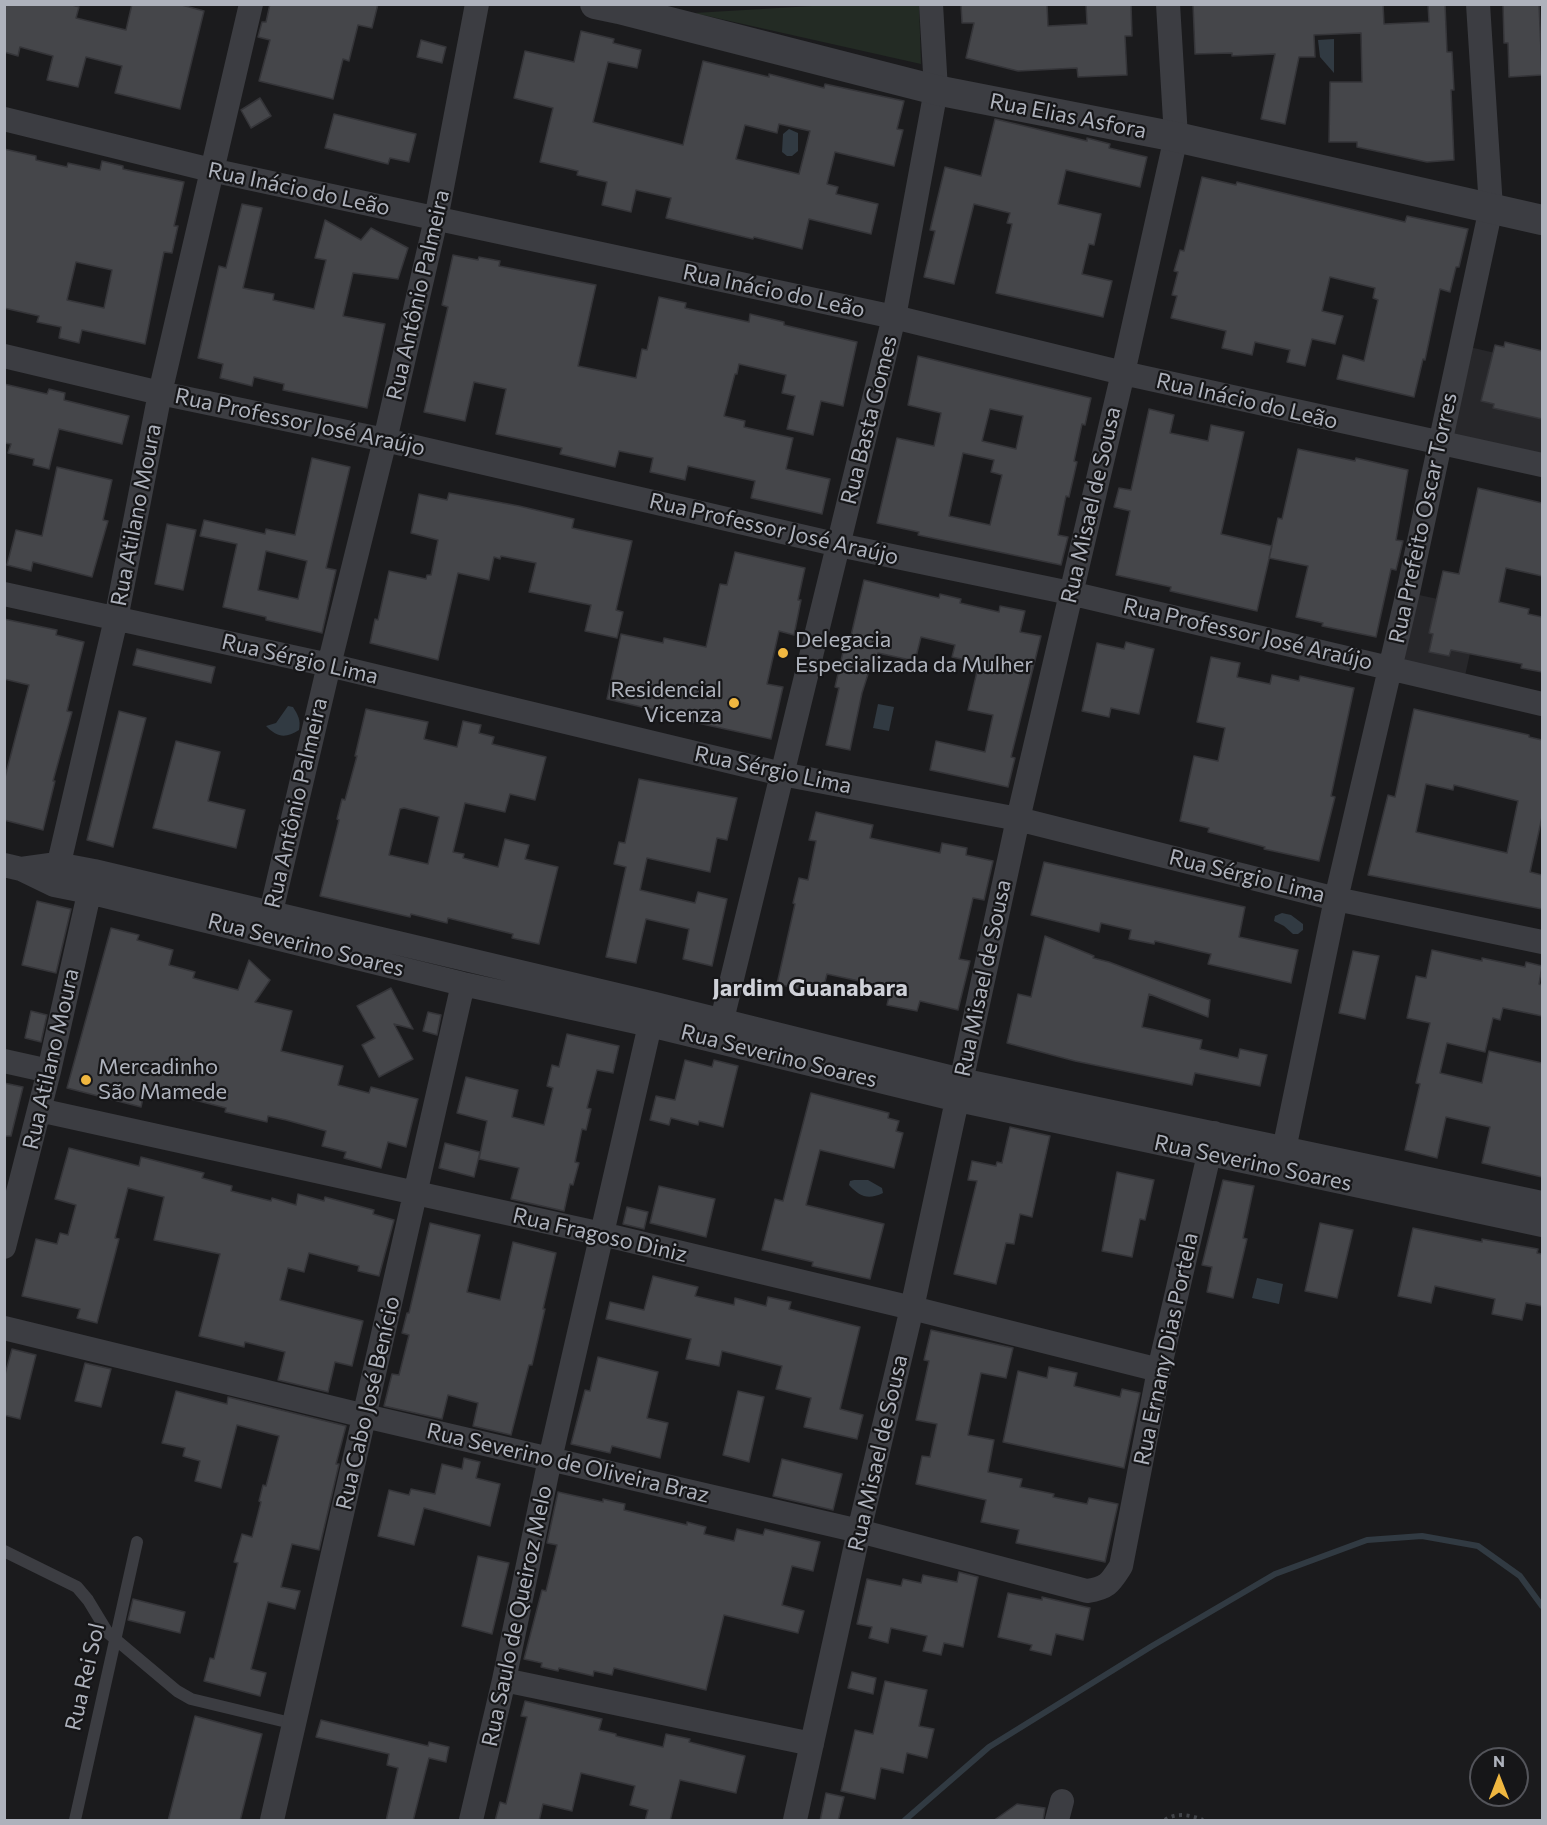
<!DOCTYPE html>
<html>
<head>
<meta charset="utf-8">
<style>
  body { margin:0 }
  #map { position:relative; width:1547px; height:1825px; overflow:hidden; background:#1b1b1d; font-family:Commissioner,sans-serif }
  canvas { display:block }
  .frame { position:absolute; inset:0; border:6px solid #aeb2bc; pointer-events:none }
  .north { position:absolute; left:1469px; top:1747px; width:60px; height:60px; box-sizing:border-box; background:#161618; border:2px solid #53545a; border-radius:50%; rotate:0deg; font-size:16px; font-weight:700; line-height:24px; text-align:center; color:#aeb2bc }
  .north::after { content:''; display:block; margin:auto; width:21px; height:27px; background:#f0b740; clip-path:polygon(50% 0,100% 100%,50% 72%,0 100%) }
</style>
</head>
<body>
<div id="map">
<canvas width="1547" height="1825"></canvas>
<div class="frame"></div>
<div class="north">N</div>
</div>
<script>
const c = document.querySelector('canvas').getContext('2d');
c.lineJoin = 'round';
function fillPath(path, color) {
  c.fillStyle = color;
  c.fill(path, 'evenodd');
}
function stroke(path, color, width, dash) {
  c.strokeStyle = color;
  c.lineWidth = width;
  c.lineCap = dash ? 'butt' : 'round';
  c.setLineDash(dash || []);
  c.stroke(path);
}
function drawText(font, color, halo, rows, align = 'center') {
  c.font = font + ' Commissioner,sans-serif';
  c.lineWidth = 4.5;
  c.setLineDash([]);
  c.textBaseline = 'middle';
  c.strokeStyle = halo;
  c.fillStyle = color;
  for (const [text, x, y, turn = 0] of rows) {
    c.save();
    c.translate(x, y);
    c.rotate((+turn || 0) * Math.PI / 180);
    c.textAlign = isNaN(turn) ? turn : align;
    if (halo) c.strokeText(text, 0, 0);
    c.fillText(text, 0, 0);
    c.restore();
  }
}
const built = new Path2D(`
  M1461,345L1542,364V462L1440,438Z
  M1405,592L1480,608L1463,685L1388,668Z`);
const green = new Path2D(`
  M829,5H919L921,64L694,13Z`);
const water = new Path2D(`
  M1334,39V73L1320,57L1318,40Z
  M789,129L798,133V151L792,156H787L782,152L783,134Z
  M878,704L894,707L889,731L873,728Z
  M288,706L293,707C298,715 301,720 299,730C285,739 277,737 266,726L276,723Z
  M1282,913L1291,915L1303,924V930L1298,934H1293L1284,926L1274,921L1275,916Z
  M854,1180H868L882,1188L883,1193C868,1200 860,1197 849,1185L850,1181Z
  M1257,1278L1283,1284L1279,1304L1252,1298Z`);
const stream = new Path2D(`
  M905,1820L989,1747L1152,1646L1275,1574L1367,1540L1422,1536L1478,1546L1520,1576L1542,1606`);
const building = new Path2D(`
  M4,4H69L79,7L76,18L126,30L132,4H178L204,11L180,109L115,93L122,66L86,57L78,87L47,80L53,56L20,47L18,56L4,52Z
  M270,4H378L372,28L358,25L349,61L343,59L333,99L259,81L270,40L258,37L262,22H266Z
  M961,4H1047L1048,26L1087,24L1086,4H1131L1132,36H1125L1127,75L1078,77L1077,68L1018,71L966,58L974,23H962Z
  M1193,4H1383L1384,24L1429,22L1428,4H1445L1447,52H1452L1454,90H1451L1454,160L1427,162L1357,147V142H1329L1330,82H1362L1361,33L1314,35L1315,57H1299L1285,124L1261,119L1275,54L1232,56V53L1195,54Z
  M1503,4H1539L1542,75L1509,77L1508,43H1504Z
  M581,31L614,39L613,43L641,50L637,68L608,62L593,122L683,145L703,61L769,77V74L824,88L825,84L904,101L897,129L903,130L894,166L835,152L827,184L838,187L836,194L878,204L871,234L809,219L802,249L754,237L753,239L666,218L671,198L636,190L631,212L602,205L607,182L577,175L578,171L540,162L553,108L514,98L525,51L574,62ZM779,124L810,131L799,174L736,159L745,125L777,133Z
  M421,40L446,47L442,63L417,57Z
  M260,98L271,116L251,128L241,110Z
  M334,114L416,134L409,162L390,158L388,164L325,148Z
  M995,119L1087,141V138L1110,144L1109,148L1147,157L1140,187L1066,170L1058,204L1101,214L1094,245L1089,244L1082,274L1112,281L1103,317L996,293L1012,224L1007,223L1010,213L974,204L954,284L924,277L935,231L930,230L945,167L981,176Z
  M4,149L36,156V160L67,167L68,163L100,170L102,161L123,166V169L184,182L174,226H178L172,253L164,252L145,344L82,330L79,343L59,338L61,327L37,322L39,316L4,308ZM76,262L112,270L104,308L67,300Z
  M1202,177L1236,185L1237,182L1405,222L1407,216L1468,229L1459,267H1456L1450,292L1440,289L1425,360L1423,359L1414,397L1337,379L1343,355L1364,361L1378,300L1373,298L1375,288L1330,277L1322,311L1343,316L1335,344L1312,339L1305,366L1287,362L1290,350L1255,342L1252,355L1222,348L1226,331L1171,318L1177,296L1172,295L1178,272L1174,271L1180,250L1184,251Z
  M242,204L262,208L243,288L274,294L273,300L314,309L326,260L315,258L325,220L361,240L371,228L408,248L398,279L353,273L343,316L385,324L367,408L283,390L284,384L254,377L252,386L220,378L223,364L198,358L219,266L226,268Z
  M453,255L478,260L479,257L500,261L499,266L596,285L578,366L636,378L642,349L647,350L659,297L686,303L685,308L749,322L750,314L784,322V325L857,342L843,406L821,401L813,435L787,429L795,396L782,393L786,375L739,364L737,374H735L724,416L745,421L744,427L793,438L786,469L830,479L822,514L751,498L755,481L688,466L685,480L650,472L653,458L619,451L615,467L560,454L562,448L496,434L506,389L474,382L465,421L424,412L448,307L442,305Z
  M1505,342L1542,351V419L1493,408L1494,404L1481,401L1495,345L1504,347Z
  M918,356L1091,398L1085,425L1082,424L1074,461L1077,462L1069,497L1066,496L1058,535L1068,537L1061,565L918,535L919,532L877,523L897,438L934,446L941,413L908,405ZM990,409L1023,416L1016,449L982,441ZM963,453L994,460L991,472L1002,475L990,525L949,516Z
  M4,384L47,394L49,389L65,393L64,400L129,416L122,444L59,429L49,469L33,465L34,459L8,453L11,444L4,443Z
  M1149,409L1174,415L1170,433L1208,441L1211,425L1244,432L1221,534L1272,546L1257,611L1170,591L1171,587L1116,575L1130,511L1114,507L1119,488L1131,490Z
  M1298,449L1355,461L1356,458L1408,470L1396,540L1403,541L1396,570L1391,569L1376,637L1322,626L1323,623L1296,617L1308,566L1269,558L1278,518L1282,519Z
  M312,458L350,467L326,568L336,570L322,633L266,620V617L223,607L237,544L200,536L204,520L265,534L266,529L295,535ZM266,551L307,561L298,599L258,590Z
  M57,467L112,480L103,520L108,521L92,577L33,562L31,571L7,565L16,530L42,536Z
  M1478,488L1542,503V576L1506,568L1499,602L1529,609L1528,614L1542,617V672L1521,668L1522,664L1451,650L1449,656L1429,652L1433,634L1429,633L1443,571L1459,574Z
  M449,493L519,506L574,519L572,528L632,541L616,610L623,612L617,638L585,631L591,605L529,592L536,563L501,556L500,559L494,557L489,580L458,573L438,660L370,643L375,619L378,620L389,571L426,579L427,575H431L438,540L411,533L419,494L447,500Z
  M167,524L196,530L183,590L155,584Z
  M735,552L805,568L798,600H801L794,635L779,631L767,684L783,687L771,739L684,720L685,717L607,699L621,634L663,643L664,638L706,647L720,584L727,585Z
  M864,580L939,598L940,594L961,599L960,603L999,612L1000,606L1025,611L1020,632L1041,636L1011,757L1015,758L1008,787L930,770L936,741L985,752L993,715L968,710L979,663L952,657L955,645L921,637L915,661L878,653L874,672L869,671L862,693L850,750L826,745L839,688L835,687L846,639L850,640Z
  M4,619L57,630L56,635L84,642L67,711L72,712L53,781H55L43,830L4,820V781L29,685L4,679Z
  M1126,642L1154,649L1139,714L1111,708L1109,717L1082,711L1097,643L1124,649Z
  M137,649L215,667L211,683L133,665Z
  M1211,657L1240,663L1237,677L1270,684L1272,675L1299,681L1300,676L1354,688L1331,796L1335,797L1319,861L1264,849L1265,847L1208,832L1209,828L1180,821L1194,756L1218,761L1225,728L1197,722Z
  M366,709L428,722L424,739L457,747L463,721L481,725L479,733L494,737L492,744L546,757L535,800L510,794L505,812L465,803L453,852L464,854L463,858L498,867L505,839L529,845L525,859L558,867L539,944L512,938L513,934L448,918L447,923L411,914L410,917L320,896L339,820L337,819L342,799L345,800L357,756H355ZM404,808L439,817L428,864L389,855L400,809Z
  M1414,709L1529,735V737L1542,740V817L1530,872L1542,875V909L1368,875L1388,795L1395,797ZM1426,784L1453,790L1454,785L1518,801L1507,853L1416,832Z
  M119,711L146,718L113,847L87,840Z
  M176,741L220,752L208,801L245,810L236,848L153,828Z
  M639,779L737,798L727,840L717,838L710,872L647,858L640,890L695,903L698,892L727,899L712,966L683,959L689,929L646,919L636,963L606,957L626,867L614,864L619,842L625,843Z
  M816,812L873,825L870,838L940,853L942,843L967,848L966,855L993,861L984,900L973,898L959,959L970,961L958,1010L920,1001L917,1011L887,1005L891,988L827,974L822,994L777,984L795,904L793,903L799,878L808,880L816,841L809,840Z
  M1044,862L1245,907L1239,937L1298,950L1291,983L1208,964L1211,954L1155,941L1154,944L1129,939L1131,930L1101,923L1099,932L1031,915Z
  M37,901L71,909L56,973L22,965Z
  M111,928L139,935L137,940L173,950L169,965L195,972L193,978L238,990L249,960L270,980L255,1002L292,1011L281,1051L343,1066L338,1085L369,1093L371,1087L418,1099L406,1147L388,1142L381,1168L344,1158L346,1152L322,1146L326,1131L286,1120L268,1116L267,1122L225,1112L226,1108L163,1092V1094L145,1089L141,1107L67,1088Z
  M1045,936L1094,956L1093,958L1109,962L1210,1000L1208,1017L1149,994L1142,1027L1202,1040L1200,1049L1238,1058L1240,1049L1267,1055L1260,1086L1195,1073L1192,1085L1075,1061L1007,1043L1018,994L1031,997Z
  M1432,950L1482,961V958L1525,967L1526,962L1542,966L1539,984L1542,985V1016L1503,1008L1500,1020L1493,1018L1485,1052L1447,1043L1440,1073L1482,1083L1489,1051L1542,1063V1177L1482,1163L1490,1127L1446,1117L1437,1158L1405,1150L1420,1084L1416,1083L1430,1023L1407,1018L1416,976L1426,978Z
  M1353,951L1379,956L1365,1019L1339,1013Z
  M391,988L413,1029L394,1024L413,1059L379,1077L362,1045L375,1038L357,1006Z
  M31,1011L47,1015L41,1042L25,1038Z
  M428,1012L441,1015L437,1035L423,1031Z
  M567,1034L619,1046L613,1073L597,1070L587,1108L591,1109L586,1130L582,1129L575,1162L579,1163L573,1185L570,1184L564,1211L511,1199L519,1168L479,1159L487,1121L457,1113L466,1077L518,1090L512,1117L544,1125L553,1088L547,1086L552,1065L559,1067Z
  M685,1060L712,1067L714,1060L738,1066L723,1127L699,1121L698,1125L671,1118L669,1125L650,1120L656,1096L675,1100Z
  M4,1083L23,1087L11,1136H4Z
  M811,1093L889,1113L888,1118L899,1121L896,1131L903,1133L894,1168L820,1150L806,1205L884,1224L870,1279L812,1266L813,1262L762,1250L775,1199L783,1201Z
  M1010,1127L1050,1136L1032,1217L1020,1214L1014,1244L1006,1243L996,1284L954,1274L977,1181L968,1180L972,1161L996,1166L997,1162L1002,1163Z
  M445,1143L480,1152L474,1177L439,1168Z
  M69,1148L139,1166L141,1157L204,1173L202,1178L232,1186L231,1191L271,1201L272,1198L296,1205L298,1194L324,1201L325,1197L374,1210L373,1214L394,1220L379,1276L358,1271L359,1266L309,1253L304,1272L288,1268L280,1300L363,1321L352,1366L335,1362L328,1392L278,1380L285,1352L245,1342L244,1347L199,1336L220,1254L154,1240L164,1197L128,1188L115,1238L119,1239L97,1323L77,1318L80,1309L22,1296L36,1239L57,1244L60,1233L68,1235L76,1205L55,1199Z
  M1117,1172L1154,1180L1145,1220L1140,1219L1132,1257L1102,1251Z
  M1223,1180L1254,1186L1243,1238L1247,1239L1233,1298L1207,1292L1212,1267L1202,1265Z
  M659,1186L715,1199L706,1237L650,1223Z
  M627,1207L648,1212L644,1229L623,1224Z
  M430,1223L480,1235L467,1292L500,1300L513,1242L556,1253L543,1309H545L532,1365H529L511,1435L473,1426L478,1403L448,1395L442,1419L384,1406L392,1374L399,1375L409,1335L402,1333L407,1313H409Z
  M1320,1223L1353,1230L1337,1298L1305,1291Z
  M1413,1228L1482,1242V1239L1538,1249L1537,1253L1542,1254V1306L1526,1303L1522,1320L1492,1314L1495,1299L1435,1286L1431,1303L1398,1296Z
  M653,1276L698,1287L695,1296L734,1305L735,1298L766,1306L768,1297L791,1302L789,1309L860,1327L840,1409L863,1415L857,1439L804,1427L811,1398L776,1389L782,1366L722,1351L719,1366L686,1359L691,1339L606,1319L610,1302L644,1310Z
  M931,1330L1013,1348L1006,1378L981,1373L968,1435L994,1440L988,1472L1022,1479L1020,1487L1054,1494L1053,1497L1087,1504L1089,1498L1118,1504L1105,1562L1016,1543L1019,1530L981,1522L986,1500L916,1484L922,1456L930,1457L937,1424L916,1420L929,1361L924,1360Z
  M12,1349L36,1355L20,1419L4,1415V1378Z
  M598,1357L658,1372L647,1418L668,1423L660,1458L612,1446L610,1453L571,1444L585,1390L590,1391Z
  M85,1363L111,1369L101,1407L75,1401Z
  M1049,1367L1077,1373L1074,1386L1120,1397L1122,1389L1140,1393L1124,1468L1003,1442L1018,1371L1047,1378Z
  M176,1391L227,1404L228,1397L346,1426L336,1464H339L319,1550L292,1544L281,1587L300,1591L295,1609L268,1602L251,1669L266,1673L260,1696L204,1681L210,1658L214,1659L238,1563L234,1562L242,1534L252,1537L261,1502L259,1501L263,1485L266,1486L279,1436L237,1425L221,1488L195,1481L200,1461L183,1456L185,1448L162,1443Z
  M738,1391L764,1397L749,1462L723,1455Z
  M464,1458L480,1462L476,1478L500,1484L490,1526L424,1508L414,1545L378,1536L389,1490L409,1495L411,1489L435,1494L442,1464L462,1469Z
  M782,1459L842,1474L833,1510L773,1496Z
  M558,1492L603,1502V1499L625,1504L624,1510L687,1525V1522L706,1527L704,1534L734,1541L737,1529L763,1535L765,1529L820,1542L813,1571L792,1566L782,1605L804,1611L798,1633L724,1615L706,1690L614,1668L612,1675L594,1671L593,1676L559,1668L558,1671L541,1667L542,1663L524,1659L542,1590L546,1591L557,1545L547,1543Z
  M478,1556L509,1563L492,1634L462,1626Z
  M959,1572L978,1577L963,1647L944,1643L941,1655L923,1651L927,1636L891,1628L888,1643L869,1638L872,1627L857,1624L867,1579L901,1586L903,1579L921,1583L923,1575L957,1582Z
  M1008,1593L1042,1600V1597L1090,1608L1083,1640L1056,1634L1051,1655L1030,1650L1032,1645L998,1637Z
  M133,1599L185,1612L180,1633L128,1620Z
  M852,1672L876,1678L873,1694L848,1688Z
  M885,1681L927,1690L919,1726L934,1729L927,1758L907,1753L903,1773L881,1768L875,1799L841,1791L855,1730L873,1734Z
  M525,1701L602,1719L599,1730L616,1734V1736L663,1747L666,1734L690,1739L689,1742L745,1756L736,1793L680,1780L670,1821H645L648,1810L630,1805L635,1786L581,1773L572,1811L543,1804L539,1821H495L500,1802L506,1804L517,1758L527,1717L521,1716Z
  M195,1716L262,1734L240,1821H168Z
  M321,1720L428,1746L429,1742L449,1747L446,1762L429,1758L413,1821H386L398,1768L387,1765L389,1754L316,1737Z
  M826,1793L844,1797L838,1821H820Z
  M1017,1804L1045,1808L1043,1821H993Z`);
const path = new Path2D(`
  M1165,1820C1176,1812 1191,1815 1203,1820`);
const service = new Path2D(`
  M4,1551L77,1587L88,1600L108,1633L177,1691L191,1699L295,1724
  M75,1820L137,1542`);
const minor = new Path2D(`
  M4,119L211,170L894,317L1123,373L1542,465
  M4,356L160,393L385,440L839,545L1070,593L1542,704
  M4,594L329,665L782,774L1018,819L1336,899L1542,942
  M4,865L21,869L54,885L89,892L463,984L650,1025L958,1100L1542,1225
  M21,869L57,864L94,871L655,1004L961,1080L1542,1203
  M55,880L116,619L160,393L251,4
  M267,929L329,665L385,440L436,219L477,4
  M718,1036L894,317L936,90L931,4
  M4,1061L49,1071
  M39,1110L602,1234L912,1308L1159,1370
  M1281,1164L1336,899L1408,592L1491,208L1478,4
  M4,1247L49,1071L93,876
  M4,1328L365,1416L859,1531L1087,1591C1108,1588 1110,1583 1121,1566L1159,1370L1214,1133
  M504,1680L812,1744
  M272,1820L463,984
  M471,1820L504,1680L550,1459L650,1025
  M795,1820L859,1531L912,1308L1018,819L1123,373L1176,137L1168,4
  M1057,1820L1062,1801`);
const tertiary = new Path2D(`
  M595,4L619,9L936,90L1176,137L1542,220`);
const markers = [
  [783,653,6,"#f0b740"],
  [734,703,6,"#f0b740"],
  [86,1080,6,"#f0b740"]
];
const streetNames = [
  ["Rua Elias Asfora",1068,116,11],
  ["Rua Inácio do Leão",299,189,12],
  ["Rua Inácio do Leão",774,291,12],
  ["Rua Antônio Palmeira",418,295,-77],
  ["Rua Inácio do Leão",1247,401,13],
  ["Rua Basta Gomes",869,420,-76],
  ["Rua Professor José Araújo",300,422,12],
  ["Rua Misael de Sousa",1091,505,-77],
  ["Rua Atilano Moura",136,515,-79],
  ["Rua Prefeito Oscar Torres",1423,518,-78],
  ["Rua Professor José Araújo",774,529,13],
  ["Rua Professor José Araújo",1248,634,13],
  ["Rua Sérgio Lima",300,659,13],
  ["Rua Sérgio Lima",773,770,12],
  ["Rua Antônio Palmeira",296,803,-77],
  ["Rua Sérgio Lima",1247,876,14],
  ["Rua Severino Soares",306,945,14],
  ["Rua Misael de Sousa",983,978,-78],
  ["Rua Severino Soares",779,1056,14],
  ["Rua Atilano Moura",51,1059,-77],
  ["Rua Severino Soares",1253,1163,12],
  ["Rua Fragoso Diniz",600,1235,13],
  ["Rua Ernany Dias Portela",1166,1349,-78],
  ["Rua Cabo José Benício",368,1403,-77],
  ["Rua Misael de Sousa",878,1453,-77],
  ["Rua Severino de Oliveira Braz",568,1463,13],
  ["Rua Saulo de Queiroz Melo",517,1616,-78],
  ["Rua Rei Sol",85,1677,-77]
];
const poiNames = [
  ["Delegacia",795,640],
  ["Especializada da Mulher",795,665],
  ["Residencial",722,690,"right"],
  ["Vicenza",722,715,"right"],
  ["Mercadinho",98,1067],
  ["São Mamede",98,1092]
];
const neighbourhoodNames = [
  ["Jardim Guanabara",810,988]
];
fillPath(built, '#27272a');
fillPath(green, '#232b24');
fillPath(water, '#313a42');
stroke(stream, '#313a42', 6);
fillPath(building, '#45464a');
stroke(building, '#353539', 1.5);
stroke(path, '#424449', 4, [3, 4.5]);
stroke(service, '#3c3d42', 12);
stroke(minor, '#3c3d42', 24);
stroke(tertiary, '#3c3d42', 30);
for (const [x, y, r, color] of markers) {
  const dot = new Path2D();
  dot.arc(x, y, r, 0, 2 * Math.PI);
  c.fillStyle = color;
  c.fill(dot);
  stroke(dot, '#161618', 2);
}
drawText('22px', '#aeb2bc', '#161618', streetNames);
drawText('22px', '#aeb2bc', '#161618', poiNames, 'left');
drawText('bold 24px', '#cfd1d8', '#161618', neighbourhoodNames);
</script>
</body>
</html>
